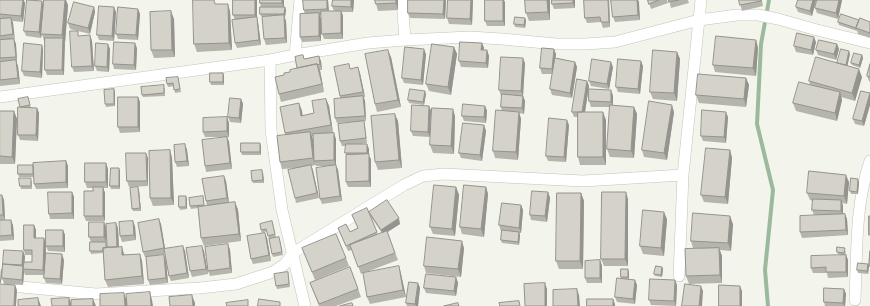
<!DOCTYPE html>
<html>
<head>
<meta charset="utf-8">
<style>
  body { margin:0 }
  canvas { display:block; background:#f3f4eb }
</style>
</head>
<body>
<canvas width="870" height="306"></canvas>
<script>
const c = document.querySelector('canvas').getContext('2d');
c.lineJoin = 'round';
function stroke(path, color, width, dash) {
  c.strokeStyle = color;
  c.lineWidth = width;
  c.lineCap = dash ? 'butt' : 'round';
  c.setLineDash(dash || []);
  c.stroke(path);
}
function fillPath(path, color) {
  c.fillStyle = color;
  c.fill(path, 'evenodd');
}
const stream = new Path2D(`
  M768,306L765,270L773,190L757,124L761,44L769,0`);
const street = new Path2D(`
  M402,0L405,40
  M295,55L300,0
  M270,60L271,130L282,210L305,306
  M0,97L270,60L295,55L368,43L405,40L470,37L502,39L556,44H585L615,42L699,20L737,15H758L778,19L817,30L870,43
  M679,276L683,175L701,0
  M0,285L96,294L200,288L236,284L273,272L285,264L293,253L404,185L423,176L444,174L583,181L683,175
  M855,300C857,254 855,205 870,161`);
const wall = new Path2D(`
  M0,0L25,3L23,22L12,21L13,23L14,40L16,44L17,62H16L18,66L20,84L0,86Z
  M257,0V18L258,22L261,45L237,48L235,43V20L233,15Z
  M260,0H284V7L286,10L285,17H284L286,21L287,43L266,45L264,39L267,16H261L260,14L261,7L260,3Z
  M303,0H328L329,11H334L332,6L354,0L353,12H342L343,16V39H324L322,34L321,15H319L321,19V41L302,42L300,37L305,14L304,10Z
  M375,0H398V10L378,11L376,4Z
  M408,0H446L445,19L410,18L408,13Z
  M448,0H473L472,25L449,24L447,18Z
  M525,0H550V20L529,21L526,13Z
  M575,0V8L554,9L552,4Z
  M584,0H609L610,27L603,28L601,22L587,23L585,18Z
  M611,0H638L640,20L615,22L613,17Z
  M648,0H667L668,3L651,9Z
  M669,0H688L689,3L671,8Z
  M739,0H762L763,6L742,11Z
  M816,0L812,16L798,12L796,7Z
  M817,0H842L838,19L817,13L815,8Z
  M505,2V26H487L485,21Z
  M216,4L230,11L232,50L197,52L194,44Z
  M44,5H68L65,43H64V75H47L45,70V41H44L42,34L41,38L26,36L24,31Z
  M94,7L95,12L90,34L70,29L68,23Z
  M138,9L140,14L138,40L118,39L116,34Z
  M116,12L114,41L99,40L97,35Z
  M525,18L526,21L525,28L515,27L514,24Z
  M174,19L175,57L154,58L151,50Z
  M859,20L870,22V38L858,34L857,30V31L839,25L838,22Z
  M90,35L92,41L94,71L74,72L72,67Z
  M756,40L758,48L756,76L715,72L713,65Z
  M816,42L813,55L796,52L794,46Z
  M482,43L484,48L483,50H487L489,56L488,68L461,67L459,61Z
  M837,44L839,49L836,60L818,55L816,50Z
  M42,45L43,50L42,78L24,76L22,71Z
  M454,47L457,54L451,95L429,91L426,84Z
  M137,48L136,70L114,69L113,64Z
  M110,49L109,72L97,71L95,66Z
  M677,52L680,59L677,101L653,99L650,92Z
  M426,54L423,85L404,83L402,78Z
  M556,54L555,58L575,62L577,67L572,98L552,95L550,89L553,74H542L540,68Z
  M850,54L847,66L862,77L855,101L841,97L842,100L837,121L796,111L793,103L810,85L809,81L837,63Z
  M303,55L304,59L321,61L322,70H320L324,92L281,102L279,94L284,75L297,68Z
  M862,55L863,58L860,68L852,65L851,63Z
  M391,57L401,107L377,112L375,104Z
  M525,63L523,96L525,101L524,114L519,113L521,119L518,160L495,158L493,151L502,111L501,107L502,96H501L499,90Z
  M870,64V82L869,81L867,76Z
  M643,66L640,94L618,92L616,87Z
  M613,67L609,89L591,86L589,81Z
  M350,69L360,73L365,97H364L365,101L366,121H364L365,126L367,143L361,144L369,149V156L371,159V187H348L346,182V146H342L340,141L357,122L337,123L335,118L340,98V96Z
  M223,73L224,76V85H211L210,82Z
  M178,77L181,92L175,93L174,86L168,87L167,84Z
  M746,78L749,85L746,107L699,103L696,95Z
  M587,81L589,86L585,112L606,120V165H580L578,157V117H574L572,112Z
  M165,88V96L143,97L142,95Z
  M611,90L613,96V106L634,107L637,114L634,158L610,157L607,149L610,107H591L589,101Z
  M115,92V106L106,107L105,104Z
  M870,93V105L864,126L855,124L853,119Z
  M426,94L424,105L409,103L408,100Z
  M28,97L31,108H37L39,113L38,141L20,140L18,135L20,107Z
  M138,97L140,102V132L120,133L118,127Z
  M241,99L243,104L241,123L230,122L228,117Z
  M326,99L329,106L333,133L329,134L336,139V166L338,170L342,201L322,204L320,199L332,166H316V165L311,166L319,198L296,203L295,198L299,168L282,169L280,162L285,135V133L299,103L302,111V116L314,113ZM313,136L314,148L312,137Z
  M429,106L431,111L430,137L413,136L411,131Z
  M485,106L487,111L486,123L464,121L462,116Z
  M0,111H14L17,119L15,164H0Z
  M674,112L667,160L644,157L642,150Z
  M455,116L454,154L433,153L430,145Z
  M728,117L726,143L703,141L701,136Z
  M398,121L402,168L378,170L375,162Z
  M229,123V137H205L203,132Z
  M484,125L486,131L482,161L461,158L459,153Z
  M569,125L566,162L548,161L546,156Z
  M227,137L229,142L232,169L206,172L205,166Z
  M185,144L187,150L189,166L177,167L175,162Z
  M261,146V155H242L241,152Z
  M170,150L172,158L174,205L153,206L150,198Z
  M730,150L732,158L728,204L704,202L701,195Z
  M148,158V186L129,187L127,181Z
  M66,161L68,166V188L36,189L34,184V177H19L18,174L33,165Z
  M106,163L108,169V188H103L105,193V221H86L84,216L93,191V188H87L85,182Z
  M120,171V189H111L110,186Z
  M263,173L264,183H253L252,181Z
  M224,176L226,181L229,203L235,202L238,210L241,241L204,246L201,238L198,208L191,209L190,206L204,199V206H207L206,201Z
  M32,181V189H21L20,186Z
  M849,182L847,204L842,203L843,206V214H845L847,219L848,235L802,238L800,232L823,215H814L812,210L813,201L810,200L807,193Z
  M859,182L858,194H851L850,191Z
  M138,187L139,190L141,211H133L132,209Z
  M456,187L459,195L455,236L433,234L430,227Z
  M486,187L488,194L484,237L462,234L460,227Z
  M72,192L74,197V219H50L49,214Z
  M548,192L550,198L547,222L531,220L530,215Z
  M581,193L584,201L583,269H559L556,261Z
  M0,195H2L4,200L5,220L13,225L14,240L0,241Z
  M187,199V209L180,210L179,207Z
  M628,199V266H604L601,259Z
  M521,205L523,210L521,233H519L520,235L519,245L502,243L501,240L502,231H501L499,225Z
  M369,212L400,224L387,232L398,260L361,274L352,250L348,251L338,228L350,232L358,228L352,215L377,232L378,235L382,233L371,217Z
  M667,219L664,256L643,254L640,246Z
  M272,221L276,237L269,239L267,231L262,233L261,230Z
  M104,222L106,227V242L107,248L116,223L118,228L119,247L124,254L125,255L140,254L142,261L144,284L108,287L105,280L103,253L91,254L90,251L91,242L89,237Z
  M161,224L165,249L185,251L189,278L171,281L169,276L165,254L145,257L143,252Z
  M733,224L731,251L720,250L722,256V283L689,284L686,276L703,249L693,248L691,241Z
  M34,225L36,230V238L46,243V262L64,260L62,284L46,283L44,278V275H25L24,272L23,285L4,284L2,278L3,265V264L25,256L24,262H32V255H25L24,250Z
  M135,226L136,240L122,242L120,236Z
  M63,230L65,235V252L48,251L46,246Z
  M267,238L271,261L253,264L251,259Z
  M280,240L283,255L273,257L272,254Z
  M228,244L230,250L232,273L210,276L208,271Z
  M302,248L346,258L349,266L315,280Z
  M464,248L461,277L426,273L424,266Z
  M204,251L208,274L192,277L190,271Z
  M846,251L845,255H846L848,260V277L828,278L827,273H813L811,268L842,255L838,254L837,252Z
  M164,255L166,261L168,283L150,285L148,280Z
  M600,260L602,266V283H587L585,278Z
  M868,264L869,266L868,274L858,273L857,270Z
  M399,266L401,274L406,297L370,304L367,297Z
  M350,267L361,297L336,306H319L310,283Z
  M662,267L663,269L662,277L655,276L654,274Z
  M288,272L290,287L277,289L276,286Z
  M629,272V279L637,285L635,304L617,302L615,297L621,279V277Z
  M456,277L458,283L456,296L426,293L424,288Z
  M418,283L420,288L418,306H407L406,303Z
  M677,285L676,306L651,305L649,300Z
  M844,289L846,294L845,306H825L824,302Z`);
const shadedWall = new Path2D(`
  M23,0H24L25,3L23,22L21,16Z
  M65,0H66L68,5L65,43L62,35Z
  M255,0H257V18L258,22L261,45L259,40L257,20L255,15Z
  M282,0H284V8L282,3Z
  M327,0H328L329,14L327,9Z
  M351,0H354L353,12L351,7Z
  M396,0H398V10L396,3Z
  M444,0H446L445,19L443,14Z
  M471,0H473L472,25L470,19Z
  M503,0H504L505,2V26L503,21Z
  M547,0H550V20L548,12Z
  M573,0H575V8L573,3Z
  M608,0H609L610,27L609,22Z
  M637,0H638L639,2L640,20L638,15Z
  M813,0H816L812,16L810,11Z
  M839,0H842L838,19L836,13Z
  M42,1L44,6L41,38L39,32Z
  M228,4L230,11L232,50L229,43Z
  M94,7L95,12L90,34L88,28Z
  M114,7L116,12L114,41L112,36Z
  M285,7L286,10L285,17L284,14Z
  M138,9L140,14L138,40L136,35Z
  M171,11L174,19L175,57L172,50Z
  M341,11L343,16V39L341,33Z
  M319,13L321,19V41L319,36Z
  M284,15L286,21L287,43L285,38Z
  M11,18L13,23L15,40L13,34Z
  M525,18L526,21L525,28L524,25Z
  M90,35L92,41L94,71L92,66Z
  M814,37L816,42L813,55L811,50Z
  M63,38L65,44L64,75L62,70Z
  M14,39L16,44L17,62L16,57Z
  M756,40L758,48L756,76L753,68Z
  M135,43L137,48L136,70L134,65Z
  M482,43L484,48L483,55L481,50Z
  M108,44L110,49L109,72L107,67Z
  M837,44L839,49L836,60L834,54Z
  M42,45L43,50L42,78L40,72Z
  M454,47L457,54L451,95L448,87Z
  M424,49L426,54L423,85L421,80Z
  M554,49L556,54L554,75L552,69Z
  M388,50L391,57L401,107L398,100Z
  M487,50L489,56L488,68L486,63Z
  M849,51L850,54L847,68L846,65Z
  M677,52L680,59L677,101L674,93Z
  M862,55L863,58L860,68L859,65Z
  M319,56L321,61L322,70L320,64Z
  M523,58L525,63L523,96L525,101L524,114L522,108L523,97L521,91Z
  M16,60L18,66L20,84L18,78Z
  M641,61L643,66L640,94L638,89Z
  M575,62L577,67L572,98L570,93Z
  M611,62L613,67L609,89L607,84Z
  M317,64L320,71L324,92Z
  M358,67L360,73L365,97L363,92Z
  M859,69L862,77L855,101L852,93Z
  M223,73L224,76V85L223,82Z
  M746,78L749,85L746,107L744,99Z
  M587,81L589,86L584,118L582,113Z
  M114,89L115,92V106L114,104Z
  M611,90L613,96V107L611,102Z
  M425,91L426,94L424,105L423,102Z
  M840,92L842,100L837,121L835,113Z
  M870,93V105L864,126L862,121Z
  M363,96L365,101L366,121L365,116Z
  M138,97L140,102V132L138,127Z
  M241,99L243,104L241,123L239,118Z
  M326,99L329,106L333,133L331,125Z
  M299,103L302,111L304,123L301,116Z
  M672,105L674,112L667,160L664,153Z
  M429,106L431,111L430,137L428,132Z
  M485,106L487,111L486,123L484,117Z
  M634,107L637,114L634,158L631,151Z
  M37,108L39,113L38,141L36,135Z
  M453,109L455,116L454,154L451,146Z
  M14,111L17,119L15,164L12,157Z
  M519,112L521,119L518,160L516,152Z
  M603,112L606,120V165L603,157Z
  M726,112L728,117L726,143L724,137Z
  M395,114L398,121L402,168L399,160Z
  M227,117L229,123V137L227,131Z
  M567,120L569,125L566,162L564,157Z
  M484,125L486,131L482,161L480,155Z
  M310,132L313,139L315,161H314L316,165L313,158Z
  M334,133L336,139V166L334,160Z
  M227,137L229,142L232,169L230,163Z
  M260,143L261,146V155L260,152Z
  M185,144L187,150L189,166L187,161Z
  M367,144L369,149V156L371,159V187L369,181V157L367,153Z
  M170,150L172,158L174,205L171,198Z
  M730,150L732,158L728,204L725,197Z
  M146,153L148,158V186L147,181Z
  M66,161L68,166V188L66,182Z
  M106,163L108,169V188L106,182Z
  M311,165L313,170L319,198L317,193Z
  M336,165L338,170L342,201L340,196Z
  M119,168L120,171V189L119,186Z
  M262,170L263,173L264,183L263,180Z
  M846,175L849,182L847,204L844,196Z
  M224,176L226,181L229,203L227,198Z
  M858,179L859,182L858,194L857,192Z
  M103,187L105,193V221L103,216Z
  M138,187L139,190L141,211L140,208Z
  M456,187L459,195L455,236L452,229Z
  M486,187L488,194L484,237L481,229Z
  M72,192L74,197V219L72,213Z
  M548,192L550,198L547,222L545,216Z
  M626,192L628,199V266L625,259Z
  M581,193L584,201L583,269L580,261Z
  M2,195L4,200L5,220L3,215Z
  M186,196L187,199V209L186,207Z
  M841,200L843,206V216L841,211Z
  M235,202L238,210L241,241L239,234Z
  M521,205L523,210L521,233L519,228Z
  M664,212L667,219L664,256L661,248Z
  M845,214L847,219L848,235L846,230Z
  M730,216L733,224L731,251L728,243Z
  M399,218L400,224L383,235L381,230Z
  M159,219L161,224L166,254L164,248Z
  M11,220L13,225L14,240L12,235Z
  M133,221L135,226L136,240L134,235Z
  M104,222L106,227V242L104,237Z
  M116,223L118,228L119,252L117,247Z
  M34,225L36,230V243L34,238Z
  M63,230L65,235V252L63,246Z
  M519,232L520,235L519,245L518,242Z
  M265,233L267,238L271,261L269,255Z
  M44,238L46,243L45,275L43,270Z
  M462,241L464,248L461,277L458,269Z
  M228,244L230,250L232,273L230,268Z
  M183,246L185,251L189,278L187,273Z
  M202,246L204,251L208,274L206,269Z
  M122,247L124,254L125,263L122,255Z
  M719,248L722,256V283L720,275Z
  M23,251L25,256L24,270L23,269L24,272L23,285L22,280L23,266L22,265Z
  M62,254L64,260L62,284L60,279Z
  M140,254L142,261L144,284L142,276Z
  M164,255L166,261L168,283L166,278Z
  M846,255L848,260V277L846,272Z
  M600,260L602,266V283L600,278Z
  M868,264L869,266L868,274L867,271Z
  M399,266L401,274L406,297L403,290Z
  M662,267L663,269L662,277L661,275Z
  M1,268L2,271L1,284L0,282Z
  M628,269L629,272V280L628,277Z
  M456,277L458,283L456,296L454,291Z
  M635,280L637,285L635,304L633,299Z
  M675,280L677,285L676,306L674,301Z
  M418,283L420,288L418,306H416L415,304Z
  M545,283L547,289V306H545Z
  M15,285L17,290L16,306H14Z
  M701,286L703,291L702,306H699Z
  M740,286L742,291V306H740Z
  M577,289L579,295L580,306H578Z
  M844,289L846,294L845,306H844L843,303Z
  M150,292L152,300L153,306H151Z
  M124,293L127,301V306H125Z
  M192,295L195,303V306H193Z
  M38,298L41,306H39Z
  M69,298L71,303V306H69Z
  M93,299L96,306H93Z
  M613,299L615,304V306H613Z`);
const building = new Path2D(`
  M0,0H23L21,16L0,14Z
  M27,0L42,1L39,32L24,31Z
  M44,0H65L62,35L41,34Z
  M193,0H214L215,4H228L229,43L194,44Z
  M233,0H255V15H233Z
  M260,0H282V3H260Z
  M303,0H327V9L304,10Z
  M333,0H351V7L332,6Z
  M375,0H396V3L376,4Z
  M408,0H444L443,14L408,13Z
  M448,0H471L470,19L447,18Z
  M485,0H503V21H485Z
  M525,0H547L548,12L526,13Z
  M552,0H573V3L552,4Z
  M584,0H608L609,22H601L600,17L585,18Z
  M611,0H637L638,15L613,17Z
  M648,0H659L649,4Z
  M669,0H679L669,2Z
  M739,0H761V1L740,5Z
  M798,0H813L810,11L796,7Z
  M817,0H839L836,13L815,8Z
  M74,2L94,7L88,28L68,23Z
  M99,6L114,7L112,36L97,35Z
  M118,7L138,9L136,35L116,34Z
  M260,7H285L284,14H260Z
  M171,11L172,50H151L150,12Z
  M321,11H341V33L322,34Z
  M319,13V36L300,37V14Z
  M841,14L859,20L856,28L838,22Z
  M284,15L285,38L264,39L262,17Z
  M257,17L259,40L235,43L232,20Z
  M515,17L525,18L524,25L514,24Z
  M11,18L13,34L0,36V19Z
  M860,18L870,22V33L856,28Z
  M70,31H78V36L90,35L92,66L72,67Z
  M797,33L814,37L811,50L794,46Z
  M716,36L756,40L753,68L713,65Z
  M45,38H63L62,70H45Z
  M14,39L16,57L0,58V40Z
  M819,40L837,44L834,54L816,50Z
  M114,42L135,43L134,65L113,64Z
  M460,42L482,43L481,50H487L486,63L459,61Z
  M24,43L42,45L40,72L22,71Z
  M96,43L108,44L107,67L95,66Z
  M432,44L454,47L448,87L426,84Z
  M405,47L424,49L421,80L402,78Z
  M542,48L554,49L552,69L540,68Z
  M841,49L849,51L846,65L837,63Z
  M388,50L398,100L375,104L365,54Z
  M653,50L677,52L674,93L650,92Z
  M854,53L862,55L859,65L851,63Z
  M303,55L304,59L319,56L320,64L317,65V64L297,68L295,57Z
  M501,57L523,58L521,91L499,90Z
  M816,57L859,69L852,93L809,81Z
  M555,58L575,62L570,93L550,89Z
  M592,59L611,62L607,84L589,81Z
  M618,59L641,61L638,89L616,87Z
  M16,60L18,78L0,80V62Z
  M317,64L322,84L279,94L275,77L284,75V73L290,72V70Z
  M349,64L350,69L358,67L363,92L340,96L334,67Z
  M870,64V77L867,76Z
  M210,73H223V82H210Z
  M698,74L746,78L744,99L696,95Z
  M178,77L180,89L174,90L173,83L167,84L166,78Z
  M577,79L587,81L582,112H572Z
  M799,82L840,92L835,113L793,103Z
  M164,85V93L142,95L141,87Z
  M114,89V104H105L104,90Z
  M410,89L425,91L423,102L408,100Z
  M589,89L611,90V102L589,101Z
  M861,91L870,93L862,121L853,119Z
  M502,94L523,96L522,108L501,107Z
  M363,96L365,116L335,118L334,99Z
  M28,97L30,105L20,107L18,99Z
  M118,97H138V127H118Z
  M230,98L241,99L239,118L228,117Z
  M326,99L331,125L285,133L280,107L299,103L301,116L314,113L312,101Z
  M649,101L672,105L664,153L642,150Z
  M463,104L485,106L484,117L462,116Z
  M412,105L429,106L428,132L411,131Z
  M610,105L634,107L631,151L607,149Z
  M18,107L37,108L36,135H18Z
  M432,108L453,109L451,146L430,145Z
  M496,110L519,112L516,152L493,151Z
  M702,110L726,112L724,137L701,136Z
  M0,111H14L12,157L0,156Z
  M578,112H603V157H578Z
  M395,114L399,160L375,162L371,116Z
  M227,117V131L203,132V118Z
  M549,118L567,120L564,157L546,156Z
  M364,121L366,138L340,141L338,124Z
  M463,123L484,125L480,155L459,153Z
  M310,132L313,158L280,162L277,136Z
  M334,133V160L314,161L313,134Z
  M227,137L230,163L205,166L202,140Z
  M241,143H260V152H241Z
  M185,144L187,161L175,162L174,145Z
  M346,144H367V153H345Z
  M706,148L730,150L725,197L701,195Z
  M170,150L171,198H150L149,151Z
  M126,153H146L147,181H127Z
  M369,154V181L346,182V155Z
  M66,161V182L34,184L33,163Z
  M85,163H106V182H85Z
  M18,165H33V174H18Z
  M311,165L317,193L295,198L288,170Z
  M336,165L340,196L320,199L316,168Z
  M111,168H119V186H110Z
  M262,170L263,180L252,181L251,171Z
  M809,171L846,175L844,196L807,193Z
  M224,176L227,198L206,201L202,179Z
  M19,178H31V186H20Z
  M851,178L858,179L857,192L850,191Z
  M434,185L456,187L452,229L430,227Z
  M464,185L486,187L481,229L460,227Z
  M93,187H103V216H84V191H93Z
  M138,187L140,208L132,209L130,188Z
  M532,191L548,192L545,216L530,215Z
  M48,192H72V213L49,214Z
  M602,192H626L625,259H601Z
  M557,193H581L580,261H556Z
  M0,195H2L3,215H0Z
  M179,196H186V207H179Z
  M203,196L204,205L190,206L189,198Z
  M813,199L841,200V211L812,210Z
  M387,200L399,218L381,230L369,212Z
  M235,202L239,234L201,238L198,207Z
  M502,203L521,205L519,228L499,225Z
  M367,208L377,232L346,246L338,228L346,224L350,232L358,228L352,215Z
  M643,210L664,212L661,248L640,246Z
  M693,213L730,216L728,243L691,241Z
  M845,214L846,230L800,232V216Z
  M869,216H870V235H869Z
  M159,219L164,248L143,252L138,223Z
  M0,220H11L12,235L0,236Z
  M133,221L134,235L120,236L119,222Z
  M272,221L275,234L268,236L266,229L261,230L260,224Z
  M89,222H104V237H89Z
  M116,223L117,247H107L106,224Z
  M24,225H34V238H44L43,270L23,269L24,262H32V250H24Z
  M46,230H63V246H46Z
  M502,230L519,232L518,242L501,240Z
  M387,231L395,253L358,267L350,245Z
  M265,233L269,255L251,259L247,236Z
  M336,234L346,258L312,272L302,248Z
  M279,237L282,252L272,254L269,239Z
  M427,237L462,241L458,269L424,266Z
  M90,242H106V248H103V251H90Z
  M228,244L230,268L208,271L205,247Z
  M183,246L187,273L169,276L164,249Z
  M202,246L206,269L190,271L186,248Z
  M122,247V255L140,254L142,276L105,280L103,248Z
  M837,247L845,248L844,253L837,252Z
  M719,248L720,275L686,276L685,249Z
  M4,250L23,251L22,265L3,264Z
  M870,251V266H869Z
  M46,253L62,254L60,279L44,278Z
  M164,255L166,278L148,280L146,257Z
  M846,255V272H826V267L811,268V256Z
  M600,260V278H585V261Z
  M858,263L868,264L867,271L857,270Z
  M3,264L23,266L22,280L2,278Z
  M399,266L403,290L367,297L363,273Z
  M656,266L662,267L661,275L654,274Z
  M350,267L358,289L319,304L310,283Z
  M621,269H628V277H621Z
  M288,272L289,284L276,286L274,274Z
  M426,274L456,277L454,291L424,288Z
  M617,278L635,280L633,299L615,297Z
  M650,279L675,280L674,301L649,300Z
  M409,282L418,283L415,304L406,303Z
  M545,283V306H525L524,284Z
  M0,284L15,285L14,306H0Z
  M685,284L701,286L699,306H682Z
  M719,285L740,286V306H719Z
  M824,288L844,289L843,303L824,302Z
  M577,289L578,306H553V290Z
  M150,292L151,306H127L126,294Z
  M124,293L125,306H100V294Z
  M192,295L193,306H170L169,297Z
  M38,298L39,306H18V300Z
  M69,298V306H52L51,299Z
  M93,299V306H71V300Z
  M259,299L280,302V306H258Z
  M587,299H613V306H587Z
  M248,300V306H227L226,303Z
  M519,301L520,306H500L499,303Z
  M352,303L353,306H340Z
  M458,303L459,306H444Z`);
stroke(stream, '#9cb99e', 4);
stroke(street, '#c3c3bb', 12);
stroke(street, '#fff', 11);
fillPath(wall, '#b6b5ad');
fillPath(shadedWall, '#94938d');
fillPath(building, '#d4d2c9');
stroke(building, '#94938d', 1);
</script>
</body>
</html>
